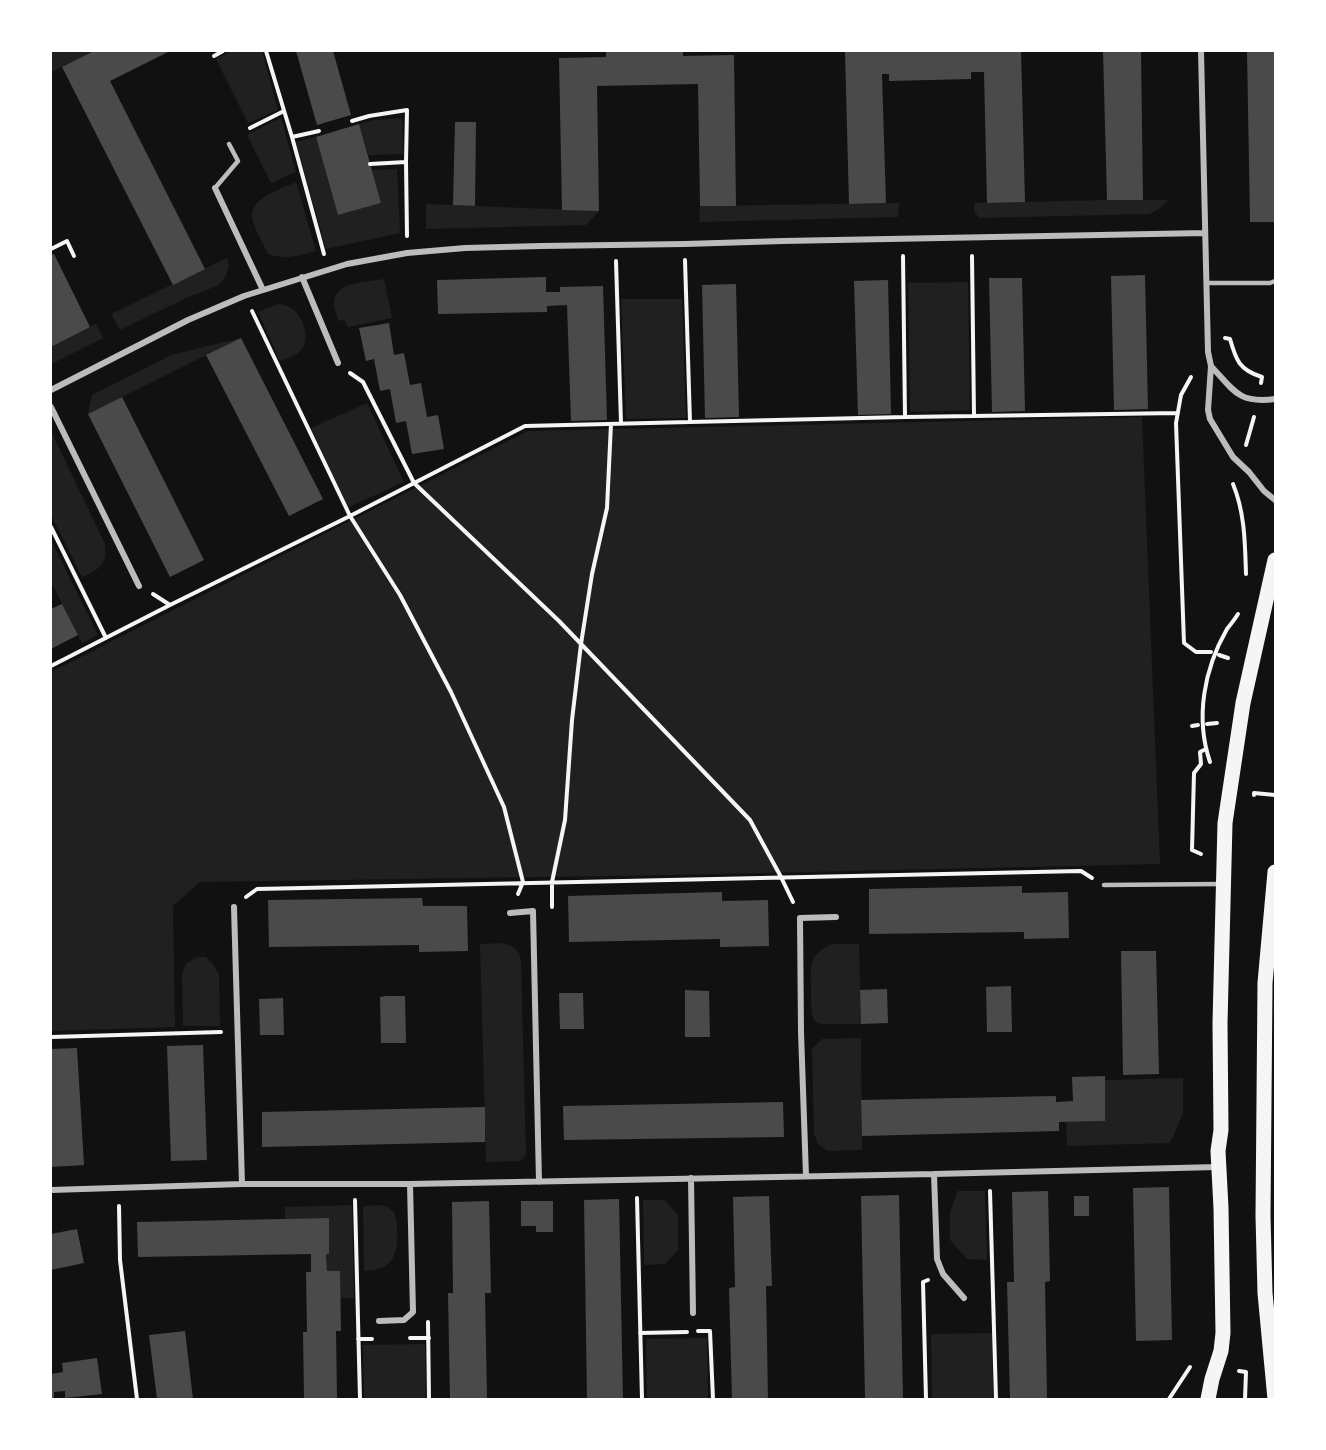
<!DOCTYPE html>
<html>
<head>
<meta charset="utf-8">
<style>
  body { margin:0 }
  #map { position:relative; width:1326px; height:1450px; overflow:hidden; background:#111; font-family:"PT Serif",serif }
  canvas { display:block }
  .frame { position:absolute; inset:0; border:52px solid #fff; pointer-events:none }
</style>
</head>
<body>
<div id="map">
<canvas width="1326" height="1450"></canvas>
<div class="frame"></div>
</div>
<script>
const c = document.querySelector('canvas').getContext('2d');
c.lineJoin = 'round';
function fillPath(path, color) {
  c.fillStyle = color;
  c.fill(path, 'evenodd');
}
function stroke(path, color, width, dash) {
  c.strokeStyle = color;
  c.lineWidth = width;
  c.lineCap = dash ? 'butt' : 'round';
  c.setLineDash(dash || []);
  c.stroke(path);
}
const green = new Path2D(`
  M51,51H94L51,72Z
  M231,51H262L278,110L248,123L216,59Z
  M281,118L296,172L271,183L247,135Z
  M402,118L403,154L368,155L359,124L375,120Z
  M316,137L338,215L381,203L372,170L397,169L400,233L326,249L296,142Z
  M296,182L316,251C297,256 287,260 268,254C264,244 251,224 252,214C253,197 283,188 296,182Z
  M1107,200H1168L1159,209L1149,214L979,218L974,211L975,203Z
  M899,203L898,217L699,222L700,206Z
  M426,204L599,211L586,225L426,229Z
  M227,258L229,266L226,276L219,285L186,298L120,330L111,314Z
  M384,279L392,318L348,327L344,320L339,321C337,316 334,309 334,303C334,281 368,282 384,279Z
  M968,282L970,410L910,412L908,283Z
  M682,299L686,418L626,419L621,299Z
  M279,304C282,305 286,305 289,307C302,313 311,337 302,349C297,356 287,358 280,361L258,312Z
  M96,324L103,338L51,364V347Z
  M241,338L88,414L92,395L171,355Z
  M367,403L404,482L347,508L311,428Z
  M1142,417L1160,864L674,875L200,882L173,906L175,1027L51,1031V672L528,431Z
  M51,431L105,544C107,566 100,568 82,577L51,515Z
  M51,540L98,635L82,643L51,582Z
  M502,943C513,946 518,948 521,960L526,1155L521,1161L486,1162L480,944Z
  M832,944H859L861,1024H821L815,1021L812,1015C811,1006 811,996 811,986C810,965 810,953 832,944Z
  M197,957H206L213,964L219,974L220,1026H183L182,973L187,963Z
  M861,1038L862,1150L827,1151L818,1144L814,1134L812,1049L822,1039Z
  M1183,1078V1114L1170,1143L1067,1146L1066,1122L1105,1121V1080Z
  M958,1191H985L987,1260L967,1259L950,1240V1212Z
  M643,1200H665L678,1215V1250L665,1264L644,1265Z
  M352,1205L354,1298H340L327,1271L326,1254H329V1218L285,1219V1207Z
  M380,1205L388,1207L394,1212C398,1226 401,1253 388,1264C382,1270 372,1270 364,1271L363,1206Z
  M992,1333L993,1399H932L931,1334Z
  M707,1338L708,1399H647L646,1339Z
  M425,1344L426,1399H364L363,1345Z`);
const building = new Path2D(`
  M94,51H170L110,81L205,269L173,285L62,67Z
  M296,51H333L351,115L317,125Z
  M606,51H683V56L734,55L736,206H700L698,84L597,86L599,211L562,210L559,58L606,57Z
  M1021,51L1025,202L987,203L984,72H971V79L889,81V74H882L886,203L849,204L845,52Z
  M1103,51H1141L1143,200H1107Z
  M1247,51H1275V222H1250Z
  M455,122H476L475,206L453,205Z
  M359,124L381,203L338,215L316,137Z
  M54,254L90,327L51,347V255Z
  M1145,275L1148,409L1114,410L1111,276Z
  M546,277V292H560V287L603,286L607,420L571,421L567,305L547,306V312L438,314L437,280Z
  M989,278H1022L1025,411L992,412Z
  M888,280L891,414L858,415L854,281Z
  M736,284L739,417L705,418L702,285Z
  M389,323L394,355L404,353L410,385L421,383L427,417L438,415L444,449L412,454L406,421L396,423L390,389L380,391L374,359L366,361L359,328Z
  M241,338L323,499L289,516L206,355Z
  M122,397L204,560L170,577L88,414Z
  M62,604L78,635L51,649V609Z
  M1022,886V893L1068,892L1069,938L1024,939V932L869,934V889Z
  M722,892V901L768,900L769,946L720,947V939L569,942L568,896Z
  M422,898L423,906H467L468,951L419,952V945L269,947L268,900Z
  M1121,951H1156L1159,1074L1123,1075Z
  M1011,986L1012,1032H987L986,987Z
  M887,989L888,1023L861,1024L860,990Z
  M685,990L709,991L710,1037H685Z
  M559,993H583L584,1029H560Z
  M386,996H405L406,1043H381L380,997Z
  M283,998L284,1035H260L259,999Z
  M203,1045L207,1160L171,1161L167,1046Z
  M77,1048L84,1165L51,1167V1049Z
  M1105,1076V1121L1059,1122V1131L862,1136L861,1100L1056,1096V1102L1073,1101L1072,1077Z
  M783,1102L784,1137L564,1140L563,1106Z
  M485,1107V1142L262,1147V1112Z
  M1169,1187L1172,1340L1136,1341L1133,1188Z
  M1048,1191L1050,1281L1045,1282L1047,1399H1010L1007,1282H1014L1012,1192Z
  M899,1195L903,1399H865L861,1196Z
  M769,1196L772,1286H766L768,1399H732L729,1288L735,1287L733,1197Z
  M1074,1196H1089V1216H1074Z
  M619,1199L623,1399H587L584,1200Z
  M489,1201L491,1293H485L487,1399H450L448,1293H453L452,1202Z
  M521,1201H553V1232H536V1226H521Z
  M329,1218V1254H326L327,1271H340L341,1331H336L337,1399H304L303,1332H307L306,1272H311V1254L138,1257L137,1222Z
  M77,1229L84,1263L51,1270V1234Z
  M185,1331L193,1399H157L149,1335Z
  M97,1358L102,1394L65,1398V1391L54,1392V1399H51V1374L63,1372L62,1363Z`);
const path = new Path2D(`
  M266,51L292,137L324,254
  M214,56L223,51
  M352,121L369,116L407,110L406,162L407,236
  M250,128L284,111
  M292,137L319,131
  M370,164L406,162
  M51,249L67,241L74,256
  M972,256L974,416
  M685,260L690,422L905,417L903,256
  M616,261L621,423
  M1225,338L1230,339C1236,360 1239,370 1262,377L1261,383
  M350,373L363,382L414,483L559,621L750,820L781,877L793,902
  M1191,377L1181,395L1176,423L1184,643L1196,652H1211
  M905,417L1178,413
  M1246,445L1254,417
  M1233,484C1245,513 1245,544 1246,574
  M51,527L106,638
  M153,594L170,605L350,516L252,311
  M1219,655L1228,658
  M51,666L170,605
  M1207,724L1217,723
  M1192,726L1198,725
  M1210,762C1195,718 1204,669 1227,629C1231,624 1235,619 1238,614
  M1254,795V793L1275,795
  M1201,854L1192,850L1194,773L1201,764L1200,752L1206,749
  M518,894L523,882L504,807L451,692L400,595L350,516L525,426L690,422
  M246,897L257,889L1081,871L1092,878
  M552,907V882L565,820L572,720L581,644L592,574L607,508L611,424
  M51,1037L221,1032
  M990,1191L996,1399
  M637,1198L642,1399
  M355,1200L360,1399
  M119,1206L120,1260L137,1399
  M428,1322L429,1399
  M698,1331H710L713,1399
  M640,1333L687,1332
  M410,1338H429
  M358,1339H372
  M1239,1371L1246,1372L1245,1399
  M926,1399L923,1282L928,1280
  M1169,1399L1190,1367`);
const service = new Path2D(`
  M215,188L238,161L229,144
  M1207,283H1270L1275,281
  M1104,885L1221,884`);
const minor = new Path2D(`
  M1201,51L1208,352L1211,366L1208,410L1210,419L1233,457L1249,472L1264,491L1275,500
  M215,188L263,290
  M302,277L338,363
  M1211,366C1234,391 1239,404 1275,399
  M51,390L188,320L244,296L347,264L407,253L465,248L541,246L685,244L783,241L1205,233
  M51,407L139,586
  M234,907L242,1184
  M510,913L533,911L539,1182
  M934,1174L937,1259L943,1274L964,1298
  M806,1176L801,1032L800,918L836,917
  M691,1178L693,1313
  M51,1190L242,1184H410L934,1174L1217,1167
  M379,1321L404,1320L413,1312L410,1184`);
const primary = new Path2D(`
  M1208,1399L1212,1379L1221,1351L1223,1333L1221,1208L1218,1151L1221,1130L1220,1023L1225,823L1243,703L1275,560
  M1275,1399L1265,1293L1263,1216L1265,983L1275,872`);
fillPath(green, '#202020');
fillPath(building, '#4a4a4a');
stroke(path, '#f5f5f5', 4);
stroke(service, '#bcbcbc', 4.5);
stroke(minor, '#bcbcbc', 6);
stroke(primary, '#f5f5f5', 15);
</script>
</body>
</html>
